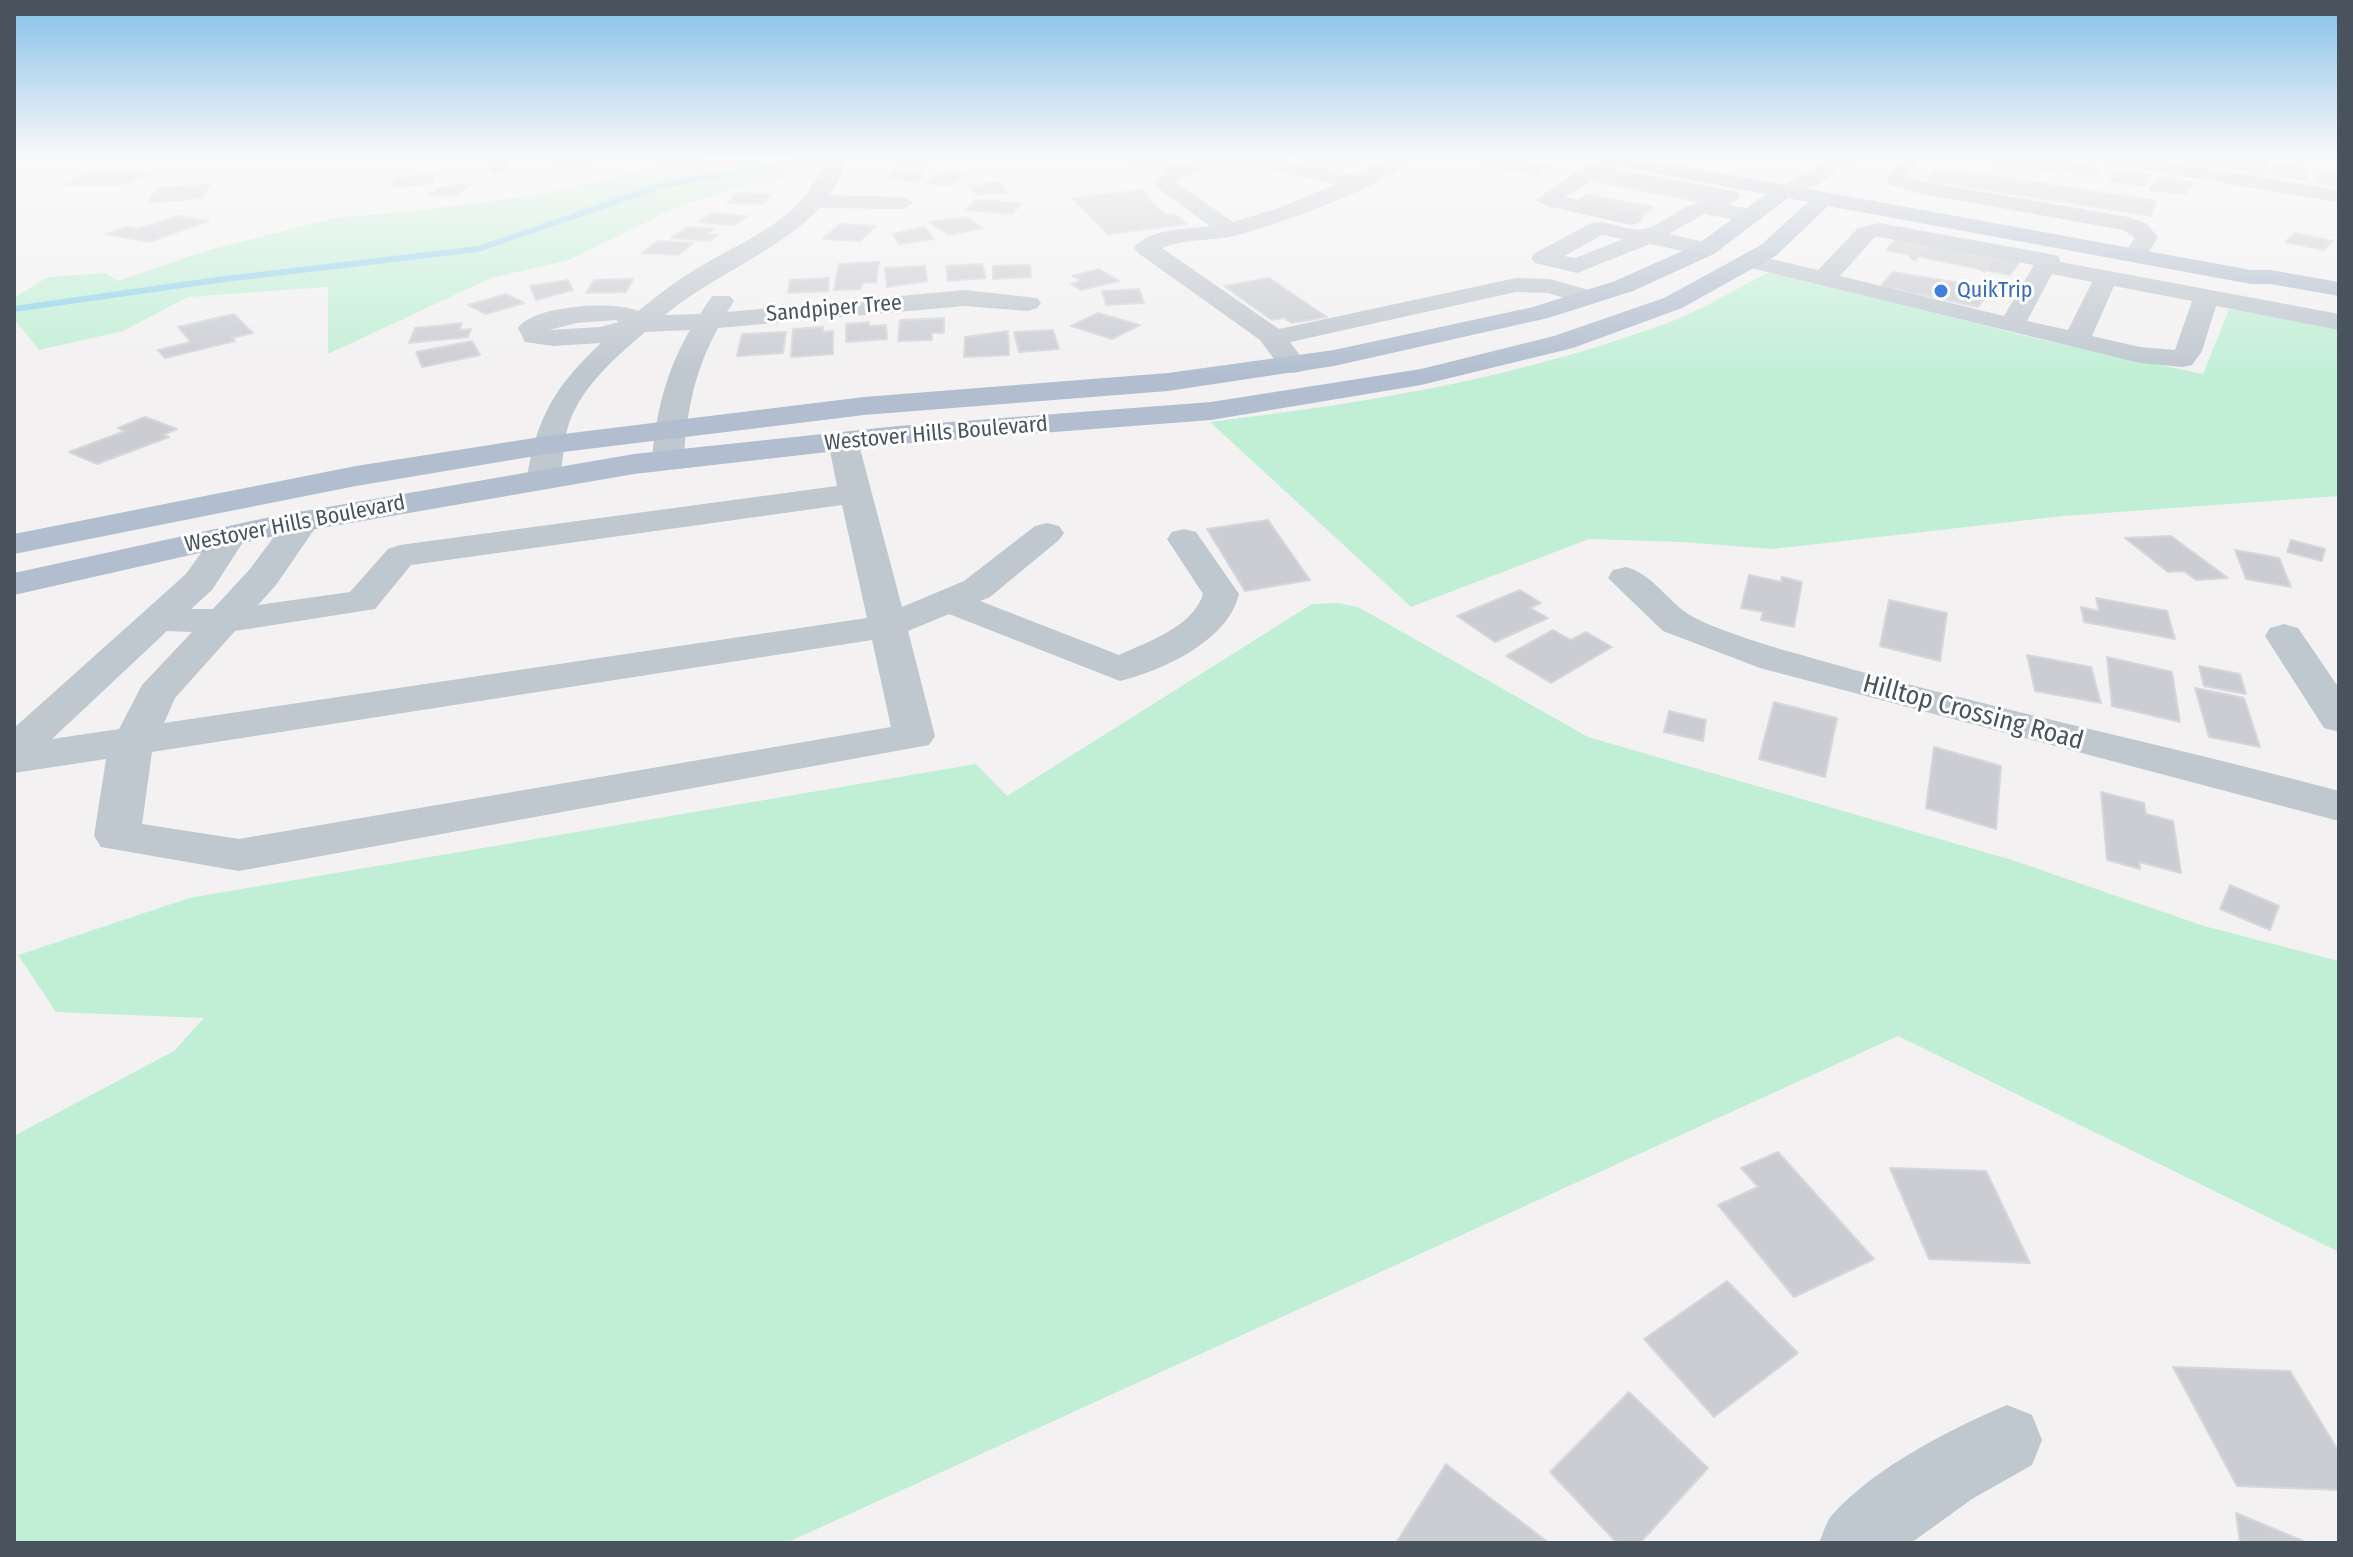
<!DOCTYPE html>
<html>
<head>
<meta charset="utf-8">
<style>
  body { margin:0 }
  #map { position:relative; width:2353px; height:1557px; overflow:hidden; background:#f3f1f1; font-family:"Fira Sans Condensed",sans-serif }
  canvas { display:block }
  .frame { position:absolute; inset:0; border:16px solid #49535e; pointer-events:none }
</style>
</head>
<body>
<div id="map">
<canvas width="2353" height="1557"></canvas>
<div class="frame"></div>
</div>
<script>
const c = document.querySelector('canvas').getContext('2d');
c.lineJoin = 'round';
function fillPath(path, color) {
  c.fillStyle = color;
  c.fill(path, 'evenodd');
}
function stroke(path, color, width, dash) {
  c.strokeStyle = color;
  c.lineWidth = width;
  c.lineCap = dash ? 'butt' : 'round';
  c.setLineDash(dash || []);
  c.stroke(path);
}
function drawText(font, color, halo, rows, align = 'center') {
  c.font = font + ' "Fira Sans Condensed",sans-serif';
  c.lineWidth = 6;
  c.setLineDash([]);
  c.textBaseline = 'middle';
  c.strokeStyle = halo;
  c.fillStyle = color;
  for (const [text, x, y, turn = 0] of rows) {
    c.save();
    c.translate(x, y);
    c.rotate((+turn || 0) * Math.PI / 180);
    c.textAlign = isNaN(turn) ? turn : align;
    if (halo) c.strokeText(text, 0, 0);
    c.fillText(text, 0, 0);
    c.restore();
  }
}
const green = new Path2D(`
  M715,157H813L806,177L754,183L677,207L569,260L491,278L328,354V287L188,297L123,331L39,350L14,319V298L48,277L105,273L118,281L202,252L334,218L414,211L538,195L644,169Z
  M1771,271L2042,340L2203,374L2229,309L2339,329V496L2063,516L1773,549L1682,542L1589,539L1411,607L1210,422C1367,403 1513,379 1662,325C1699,312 1735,289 1771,271Z
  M1338,603L1358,607L1588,737L2012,860L2204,926L2339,961V1252L1898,1036L786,1543H14V1136L174,1051L204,1018L56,1012L18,955L189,898L976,764L1007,796L1312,604Z`);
const stream = new Path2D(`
  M14,309L217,280L478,249L667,184L809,160`);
const building = new Path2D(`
  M591,157L590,161L553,163L555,158Z
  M1294,157H1366L1338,173L1298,165L1308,160Z
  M1495,157H1508L1550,166L1537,175L1483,166Z
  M1987,157H2022L2018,164L1985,159Z
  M2035,157H2048L2068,161L2054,172L2023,166Z
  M2188,157H2225L2217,166L2185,161Z
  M2236,158L2269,163L2263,174L2229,168Z
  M2073,162L2092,165L2088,168L2102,171L2097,177L2064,171Z
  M2274,164L2308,169L2307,180L2272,175Z
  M894,168H926L917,182L886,179Z
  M1936,168L2022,180L2156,201L2151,216L1927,180Z
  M98,169L117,170L113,171L151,172L126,184L64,185Z
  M2115,170L2132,171L2150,174L2145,186L2110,181Z
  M2320,170L2339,173V186L2317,183Z
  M945,171L967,173L951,185L925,183Z
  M434,174L433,183L393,188L394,178Z
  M1599,177L1722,200L1715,205L1591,181Z
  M2159,177L2193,182L2185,194L2149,190Z
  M1000,182L1007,192L976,195L969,185Z
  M211,184L201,198L147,203L158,188Z
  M460,184H473L456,196L428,195L441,187Z
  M1142,190L1150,198H1146L1166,215L1175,214L1187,224L1108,234L1072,198Z
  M737,193L772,194L763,204L727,203Z
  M1586,194L1654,207L1642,217L1573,204Z
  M976,200L1022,203L1012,214L965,210Z
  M712,213L747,216L734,225L698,222Z
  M179,216L209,221L149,242L106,234L127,227L137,229Z
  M966,217L983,228L949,235L929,222Z
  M840,224L876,226L860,241L823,239Z
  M688,227L715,229L707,234L718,235L709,241L671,238Z
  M924,227L934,239L899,244L892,234Z
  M2295,233L2333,241L2324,250L2285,242Z
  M1899,236L2021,260L2010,275L1886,250Z
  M658,241L693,243L678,255L642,253Z
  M879,262L876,282L862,283L861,289L834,290L839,264Z
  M982,264L986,278L948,281L946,266Z
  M1030,265L1031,277L993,279V266Z
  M925,266L927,281L887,287L885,268Z
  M1099,269L1119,281L1081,290L1071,284L1081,281L1072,276Z
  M1893,272L1973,285L1970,288L1989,293L1978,307L1881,286Z
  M829,278L828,291L788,293L790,280Z
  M1269,278L1327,317L1292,323L1284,318L1272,320L1224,286Z
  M633,279L626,292L586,293L594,280Z
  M568,280L573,290L536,300L530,286Z
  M1139,289L1144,303L1106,305L1102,291Z
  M506,294L524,303L486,314L468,305Z
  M1098,313L1140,325L1112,339L1071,326Z
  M234,314L253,333L232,338L235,341L165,358L158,350L191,342L178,327Z
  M944,318V333H932V340L898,341L900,320Z
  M869,322L870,326L886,325L887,339L846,342V324Z
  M462,323L459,330L471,329L468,337L409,343L415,328Z
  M823,327V332L833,331V354L791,357L793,329Z
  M1053,330L1059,349L1019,352L1014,332Z
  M1008,331L1009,355L964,357L965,337Z
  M786,332L783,353L737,356L742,334Z
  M472,341L480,355L422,367L416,352Z
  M145,417L177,429L163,435L169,437L97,464L69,452L125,431L118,428Z
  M1268,520L1310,580L1245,591L1207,529Z
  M2171,536L2228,578L2196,580L2184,571L2168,572L2125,538Z
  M2291,540L2325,549L2322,561L2287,552Z
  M2235,550L2279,558L2291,587L2246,579Z
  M1749,575L1781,582L1782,577L1802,582L1794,627L1761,620L1763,612L1741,608Z
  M1520,590L1541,603L1530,608L1548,618L1495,642L1457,616Z
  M2096,598L2167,611L2175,639L2084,622L2081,607L2099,611Z
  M1889,600L1947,613L1940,661L1880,646Z
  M1553,630L1571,640L1586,632L1612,647L1551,683L1506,656Z
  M2027,655L2091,667L2101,703L2035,691Z
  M2107,657L2172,672L2180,722L2112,706Z
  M2199,666L2240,674L2246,694L2204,686Z
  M2195,688L2244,698L2260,747L2209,737Z
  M1774,702L1837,718L1825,777L1759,759Z
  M1669,711L1706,720L1703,741L1664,732Z
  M1934,747L2001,766L1996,829L1926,808Z
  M2101,792L2144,803L2146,814L2173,821L2181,873L2139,862L2140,869L2107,860Z
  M2230,885L2279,906L2270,930L2220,909Z
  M1778,1152L1874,1259L1794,1297L1718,1205L1758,1187L1741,1168Z
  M1890,1168L1986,1171L2030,1263L1929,1259Z
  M1727,1281L1798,1353L1714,1417L1644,1339Z
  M2173,1367L2290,1371L2339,1452V1490L2237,1486Z
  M1629,1392L1708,1468L1640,1543H1617L1550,1472Z
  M1446,1464L1549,1543H1396Z
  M2236,1513L2308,1543H2240Z`);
const minorTunnel = new Path2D(`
  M1906,254L1919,240
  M1975,267L1984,253`);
const minor = new Path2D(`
  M493,157H513L503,173L496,175L486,169Z
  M825,157H845L840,178L830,195L903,197L914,203L903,209L820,208C776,253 713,275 665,315L700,314L712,296H730L734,301L727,312L965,290L1037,298L1041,303L1037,308L1028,311L965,306L718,328C695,370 686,412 684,460L679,467L668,469L657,467L652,460C656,413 666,371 690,330L645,332C615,358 578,389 567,430C562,447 565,470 554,485L543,488L532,485L527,478C536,418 556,385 601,343L553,346L525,342L518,328C533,305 615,300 638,311C656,297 674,282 693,271C743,240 808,219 825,157ZM616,320L619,322L600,327L549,330L577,323Z
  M1119,157H1154L1181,164L1204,157H1268L1354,176L1389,157H1414C1389,186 1273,226 1234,236C1211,241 1184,239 1162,248L1279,329L1516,278L1550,279L1596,292L1600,297L1596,302L1587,305L1548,293L1516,292L1290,342L1307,365L1303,371L1293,373L1283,371L1260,340L1138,253L1134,248C1150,227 1187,230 1210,226L1156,187L1153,183L1164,172L1122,161ZM1236,162L1240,163L1336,184L1279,208L1233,222L1176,182L1202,170Z
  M1605,157H1623L1622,164L1614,168L1738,192L1741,197L1729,205L1761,211L1764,216L1753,223L1704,214L1669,234L1714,244L1718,249L1714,254L1706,256L1650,244L1577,273L1535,263L1531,258L1535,253L1591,223C1609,219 1630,234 1647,228C1675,219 1684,198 1716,203L1597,177L1565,197L1639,213L1642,218L1639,223L1631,225L1547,206L1536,200L1575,172ZM1602,235L1623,239L1575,258L1564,256Z
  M1833,157H1863L1860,161L1837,169L1823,182L1790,196H1776L1772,192Z
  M1904,157H1923L1907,177L1921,181L2128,217L2146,223L2158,237L2148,253H2132L2128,248L2135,238L2123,230L1918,193L1889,184L1886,177Z
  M2094,157H2142L2339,190V202L2104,163Z
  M1879,223L2050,254L2058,256L2061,262L2339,314V330L2216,306L2202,351L2192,365L2182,367L2140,363L1743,266L1739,261L1743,256L1751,254L1818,270L1858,228ZM1879,237L2034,265L2004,316L1840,276L1874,238ZM2052,274L2092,282L2068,330L2027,321ZM2114,286L2192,301L2175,350L2140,347L2092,336Z
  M843,432L854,434L858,441L902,607L964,581L1035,526L1047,523L1059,526L1064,533L1059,540L990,597L980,601L1119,655C1147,642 1193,627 1203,594L1167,539L1172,532L1184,529L1196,532L1239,594C1228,641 1163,670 1120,681L949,614L908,631L935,736L929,745L239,871L101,847L94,836L106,759L14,773V728L186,574L218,529L230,526L242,529L247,536L212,590L191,609H213L250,569L291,514L303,511L315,514L320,521L276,585L258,605L350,592L388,549L400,545L837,486L828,441L832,434ZM842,505L867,618L164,723L175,698L235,631L375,609L411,565ZM167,631L192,632L142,685L119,729L52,739ZM872,640L891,727L239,839L142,824L152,752Z
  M1626,567C1652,574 1666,599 1688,614C1706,626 1768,646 1791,652C1972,705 2157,742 2339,791V821L1760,668L1663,631L1608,578L1613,570Z
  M2284,624L2298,628L2339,688V732L2324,728L2265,636L2270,628Z
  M2007,1405L2032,1415L2042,1440L2032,1465L1972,1499L1911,1543H1819C1823,1534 1826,1522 1832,1515C1874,1468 1950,1429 2007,1405Z`);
const major = new Path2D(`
  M1589,157H1633L2251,270H2270L2339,282V296L2270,284H2251L1828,206L1777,255L1682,308L1573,348L1421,385L1211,420L898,444L634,474L270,537L14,595V573L270,517L634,454L898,426L1211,402L1421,369L1554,336L1664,298L1761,245L1808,202L1788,198L1714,254L1633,291L1548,318L1334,366L1168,391L864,415L547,454L356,486L14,554V534L356,466L547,436L864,397L1168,373L1334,350L1533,307L1615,281L1698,244L1766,194L1599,163Z`);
const markers = [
  [1941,291,8,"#3f7fe0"]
];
const farShopnames = [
  ["QuikTrip",1957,291]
];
const farStreetnames = [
  ["Sandpiper Tree",834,309,-5],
  ["Westover Hills Boulevard",936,434,-5],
  ["Westover Hills Boulevard",295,524,-11]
];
const streetNames = [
  ["Hilltop Crossing Road",1973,713,15]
];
fillPath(green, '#c1efd6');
stroke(stream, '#8fd2eb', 6);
fillPath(building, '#cbcdd3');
stroke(building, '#d5d7dc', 2);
stroke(minorTunnel, '#d1d1d4', 23, [23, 11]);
fillPath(minor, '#bfc7cf');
fillPath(major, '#b2becf');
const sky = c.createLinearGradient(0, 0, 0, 375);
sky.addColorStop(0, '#84c0e9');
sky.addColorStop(0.42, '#faf9f9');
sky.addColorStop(1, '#faf9f900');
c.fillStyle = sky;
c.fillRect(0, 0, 2353, 375);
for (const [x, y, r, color] of markers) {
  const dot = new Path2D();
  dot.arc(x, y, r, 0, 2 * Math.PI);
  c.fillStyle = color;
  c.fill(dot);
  stroke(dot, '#fff', 3);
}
drawText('22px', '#366cbe', '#fff', farShopnames, 'left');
drawText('22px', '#49535e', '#fff', farStreetnames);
drawText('26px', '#49535e', '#fff', streetNames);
</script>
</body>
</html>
